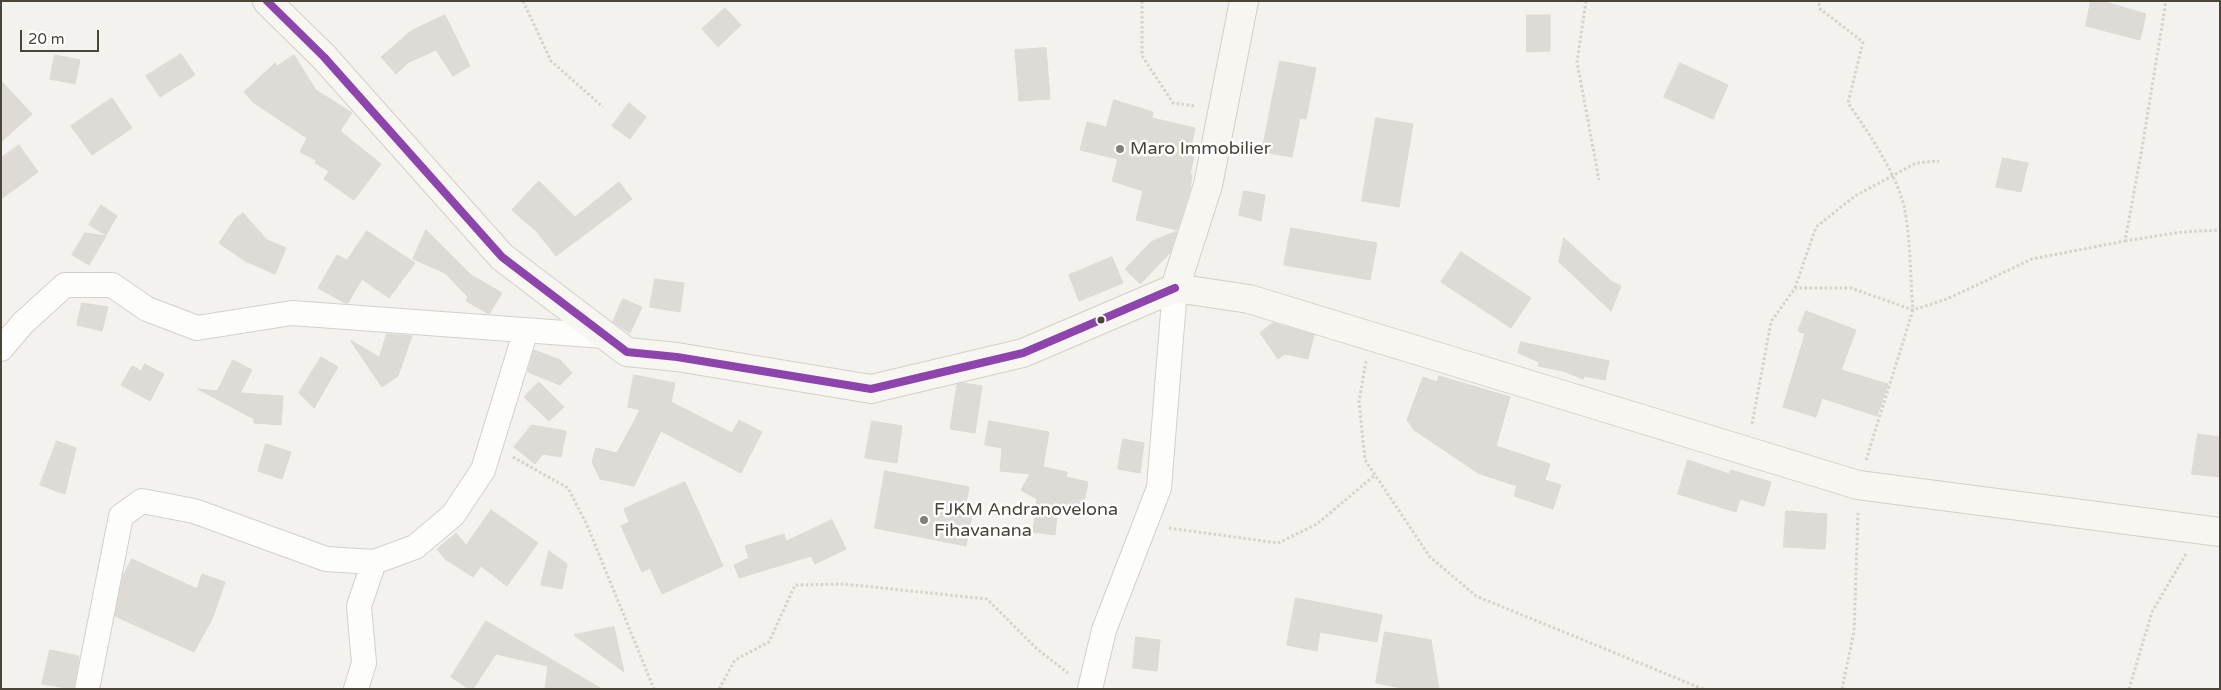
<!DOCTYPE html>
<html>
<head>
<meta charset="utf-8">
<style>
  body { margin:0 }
  #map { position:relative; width:2221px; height:690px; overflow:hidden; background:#f4f2ee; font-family:"Varela Round",sans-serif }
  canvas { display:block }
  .frame { position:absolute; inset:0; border:2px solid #4b4439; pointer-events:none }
  .scale { position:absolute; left:20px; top:30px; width:79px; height:22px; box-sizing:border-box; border:2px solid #4b4439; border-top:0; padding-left:6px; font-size:15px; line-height:18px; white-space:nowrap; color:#4b4439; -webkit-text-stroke:4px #fff; paint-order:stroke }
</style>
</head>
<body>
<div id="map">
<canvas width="2221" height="690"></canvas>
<div class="frame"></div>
<div class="scale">20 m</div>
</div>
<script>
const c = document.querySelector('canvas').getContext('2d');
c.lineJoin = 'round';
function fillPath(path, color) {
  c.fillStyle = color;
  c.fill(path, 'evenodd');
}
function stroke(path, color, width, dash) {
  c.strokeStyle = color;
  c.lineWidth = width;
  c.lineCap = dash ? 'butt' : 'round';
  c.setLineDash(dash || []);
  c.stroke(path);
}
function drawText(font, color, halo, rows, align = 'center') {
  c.font = font + ' "Varela Round",sans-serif';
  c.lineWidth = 5;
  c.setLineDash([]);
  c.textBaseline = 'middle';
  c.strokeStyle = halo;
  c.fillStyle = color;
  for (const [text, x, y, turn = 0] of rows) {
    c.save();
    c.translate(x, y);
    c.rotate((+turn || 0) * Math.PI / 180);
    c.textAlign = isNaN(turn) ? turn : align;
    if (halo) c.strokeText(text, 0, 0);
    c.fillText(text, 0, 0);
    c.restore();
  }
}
const building = new Path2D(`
  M2091,1H2102L2146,14L2140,40L2086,26Z
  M725,8L741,25L718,47L702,29Z
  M445,15L470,66L453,76L436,50L409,62L396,74L381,57L411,31Z
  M1527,15H1550V51L1527,52Z
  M1046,48L1050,99L1019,101L1015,50Z
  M181,54L195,75L160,97L146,76Z
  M55,55L80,60L75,84L50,79Z
  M294,55L316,90L352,113L340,131L381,164L354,200L324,179L329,171L315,163L316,160L300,152L307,138L254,103L244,92L275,63L277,66Z
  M1280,61L1316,68L1306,119L1300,118L1292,157L1262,152Z
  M1680,63L1728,85L1713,119L1664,97Z
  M1,81L32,114L1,142Z
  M112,98L132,128L92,155L71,126Z
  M1114,100L1153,112L1152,118L1195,128L1191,147L1196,148L1190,174L1192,175L1190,190L1177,230L1136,220L1143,191L1112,181L1118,159L1080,150L1087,122L1106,127Z
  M629,103L646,117L630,139L612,126Z
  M1376,118L1413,124L1399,207L1362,201Z
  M19,145L38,172L1,199V158Z
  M2003,158L2028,163L2021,192L1996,187Z
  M539,181L575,217L619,182L632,199L556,256L537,232L512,210Z
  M1244,191L1265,195L1261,221L1239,215Z
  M101,205L117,216L106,235L89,225Z
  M243,213L267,240L286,248L275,274L245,261L219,243L235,219Z
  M1291,228L1377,243L1370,280L1284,265Z
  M426,230L471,275L502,293L489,314L466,301L468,297L445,273L413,259Z
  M367,231L415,263L389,298L362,279L348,303H345L318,288L337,255L347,260Z
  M1177,231L1170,253L1140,284L1125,269L1151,242Z
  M85,233L106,236L89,265L72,255Z
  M1564,238L1611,281L1621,286L1611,311L1559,262Z
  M1461,252L1531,298L1511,328L1441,282Z
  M1112,257L1123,283L1079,301L1069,275Z
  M655,279L684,283L680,312L650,307Z
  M623,299L642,307L630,333L613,322Z
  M82,303L108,307L102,331L77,325Z
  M1806,311L1856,330L1841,370L1888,384L1877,416L1822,398L1816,417L1783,407L1805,334L1798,331Z
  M1273,323L1314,335L1308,359L1285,354L1278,359L1260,333Z
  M387,334L412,336L398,376L382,387L350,340L379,357Z
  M1521,342L1609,361L1605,380L1584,376L1583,379L1563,371L1538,366L1539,362L1518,353Z
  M534,350L560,360L572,373L560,385L528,372Z
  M321,357L338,367L314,408L299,393Z
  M233,360L252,370L240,393L283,396L281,425L254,423V419L198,389L217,391Z
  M145,364L164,374L150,401L121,385L132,366L141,371Z
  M634,375L675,383L671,402L732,433L739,420L762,432L741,473L661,431L634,486L600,479L592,462L596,448L617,453L640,410L628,407Z
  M1439,376L1510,397L1496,446L1550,464L1545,480L1561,485L1553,509L1514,496L1517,486L1478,473L1414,430L1407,420L1423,377L1437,382Z
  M539,382L564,407L549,421L524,397Z
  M963,383L982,386L975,433L950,429L957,385Z
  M872,421L902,426L897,463L865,458Z
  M989,421L1049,432L1043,467L1067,472L1066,477L1088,482L1082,512L1058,507L1055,535L1033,532L1037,499L1021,490L1030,474L1000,471L1002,448L985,445Z
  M532,425L566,431L561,457L543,454L535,464L514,447Z
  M2198,434L2220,437V477L2192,474Z
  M1123,439L1144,443L1140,473L1118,469Z
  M57,441L76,448L65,494L40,485Z
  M266,444L291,452L282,479L258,471Z
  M1688,460L1729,474L1731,470L1771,482L1764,506L1740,499L1736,512L1678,494Z
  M885,471L969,487L965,510L973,511L966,546L875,528Z
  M685,482L723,566L662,594L650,568L642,572L621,526L629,522L624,509Z
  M491,510L538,543L507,586L481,566L473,577L445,559L437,549L456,533L466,545Z
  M1786,511L1827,514L1825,549L1784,547Z
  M832,520L846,549L815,564L811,556L739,578L734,565L749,558L745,546L784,534L786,541Z
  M549,551L567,564L562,589L541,585Z
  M132,559L197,589L202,574L225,582L213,617L194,652L115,616L123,576Z
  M1296,598L1382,615L1377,642L1320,632L1317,651L1287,645Z
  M486,621L549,658L602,689H545L548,666L496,654L473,689H469L451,677Z
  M614,627L624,672L574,635Z
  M1385,632L1431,640L1439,689H1407L1376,683Z
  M1136,637L1160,640L1157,671L1133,668Z
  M50,650L79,656L74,689L42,684Z`);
const path = new Path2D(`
  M523,1L551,61L603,107
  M1142,1V56L1173,103L1196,106
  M1586,1L1577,62L1599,180
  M2125,241L2182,232L2220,230
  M1795,288L1816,227L1855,196L1916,163L1939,161
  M1366,361L1359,402L1365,460L1430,557L1476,596L1703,689
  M1752,424L1771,322L1795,288H1851L1913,310C1910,278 1911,243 1905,211C1899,177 1868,132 1848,103L1863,42L1819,8V1
  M513,457L568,488L587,525L654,689
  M1866,460L1913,310L1947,299L2032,259L2125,241L2141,154L2166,1
  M1169,528L1278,543L1317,524L1375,475
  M719,689L735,660L769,642L795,585L844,584L987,599L1037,649L1068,673
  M1842,689L1854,632L1858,512
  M2129,689L2152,612L2186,554`);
const street = new Path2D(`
  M1,349L23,323L65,285H112L147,309L197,328L292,313L605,336
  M87,689L121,516L142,501L194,511L326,559L374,562L415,547L453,515L483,470L526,330
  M356,689L364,663L359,606L374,562
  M1090,689L1104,630L1159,488L1175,288`);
const secondary = new Path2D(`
  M267,1L324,57L502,257L627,352L677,357L871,389L1023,353L1175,288L1249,299L1858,485L2220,532
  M1175,288L1208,185L1244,1`);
const bus1 = new Path2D(`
  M267,1L324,57L502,257L627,352L677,357L871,389L1023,353L1175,288`);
const markers = [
  [1120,149,5,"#868178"],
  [1101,320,4.5,"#4b4439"],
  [924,520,5,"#868178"]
];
const poiNames = [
  ["Maro Immobilier",1130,149],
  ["FJKM Andranovelona",934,510],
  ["Fihavanana",934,531]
];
fillPath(building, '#dedbd6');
stroke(building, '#dcd9d4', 1);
stroke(street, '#d2d0cb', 26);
stroke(secondary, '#d3cfc5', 30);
stroke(path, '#d3d2cc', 3, [2.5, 2.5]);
stroke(street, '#fdfdfc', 24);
stroke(secondary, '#f7f6f1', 28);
stroke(bus1, '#8e44ad', 8);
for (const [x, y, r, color] of markers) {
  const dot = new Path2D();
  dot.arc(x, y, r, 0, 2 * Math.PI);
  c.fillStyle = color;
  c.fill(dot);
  stroke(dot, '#fff', 2);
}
drawText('18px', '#4b4439', '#fff', poiNames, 'left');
</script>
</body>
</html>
